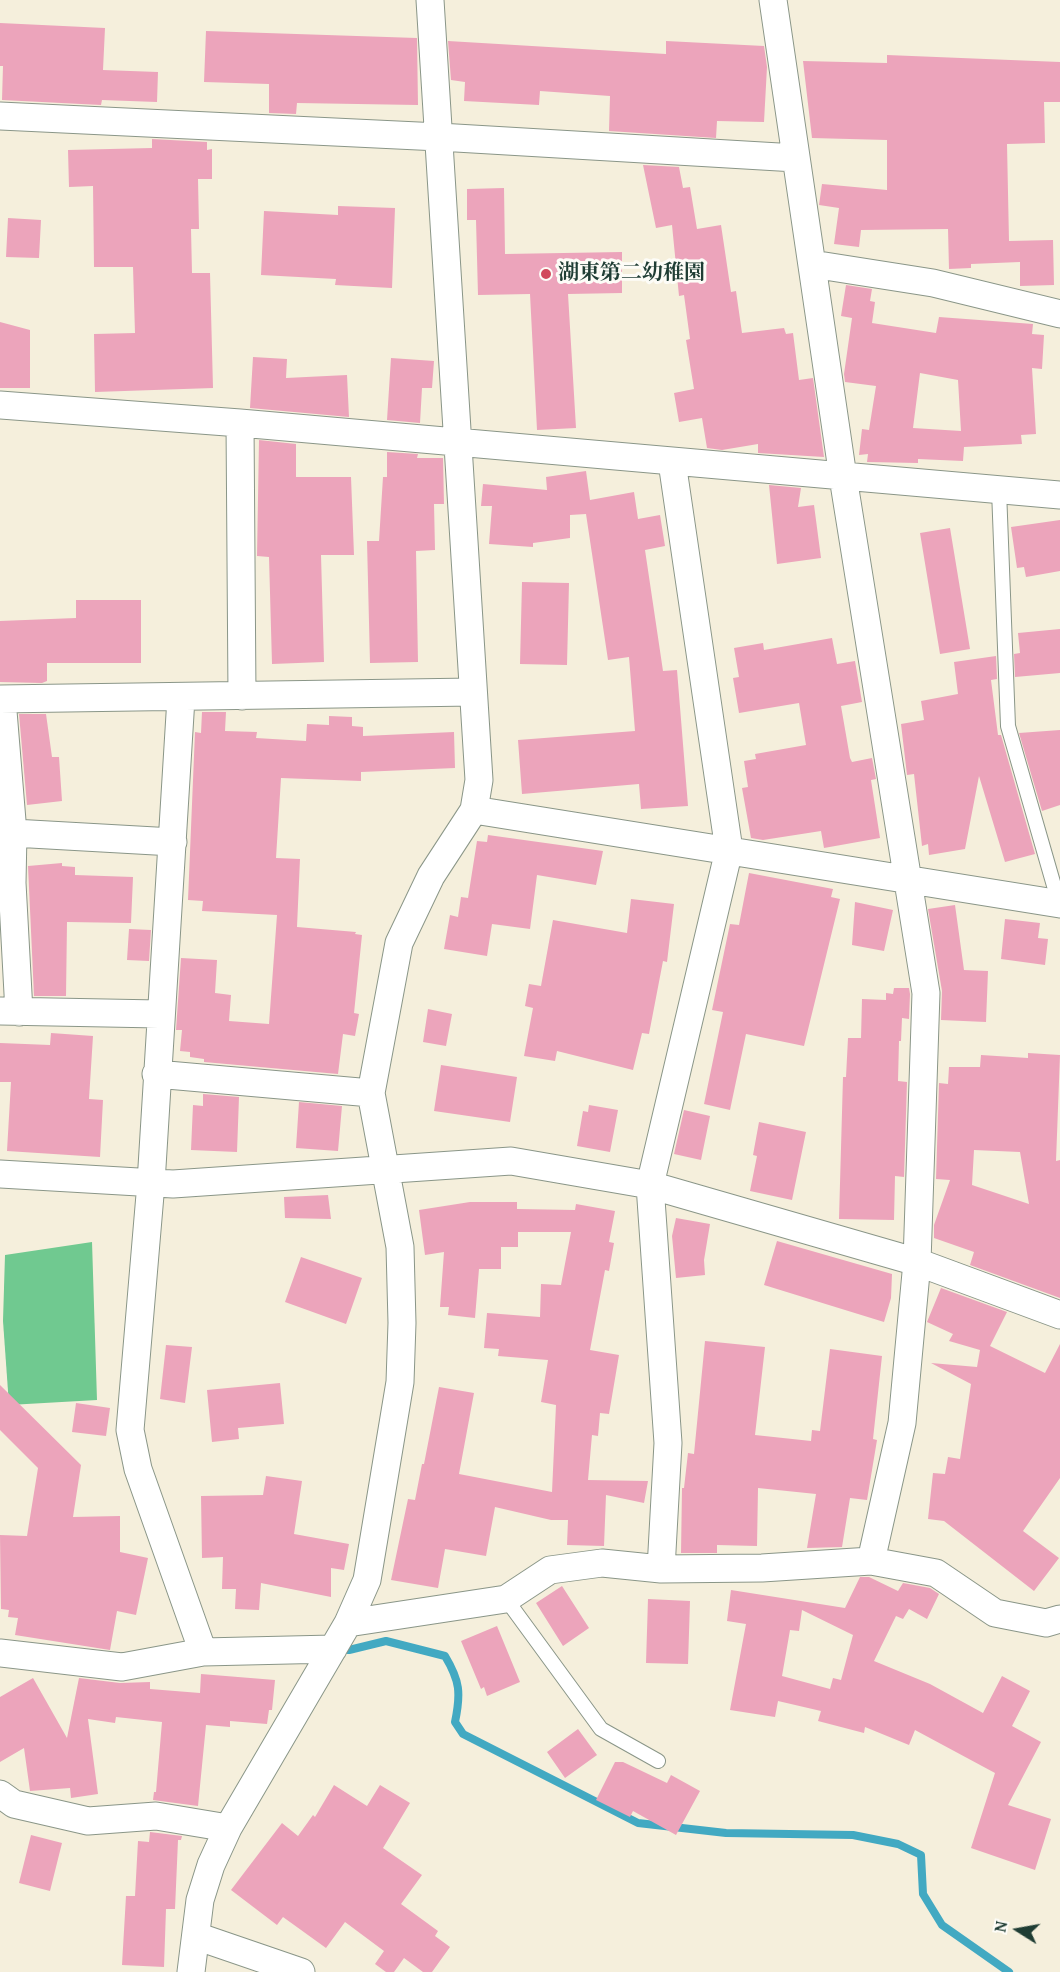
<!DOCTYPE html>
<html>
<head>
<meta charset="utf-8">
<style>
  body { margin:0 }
  #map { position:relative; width:1060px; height:1972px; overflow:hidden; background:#f5efdc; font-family:"Gentium Book Plus",serif }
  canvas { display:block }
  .north { position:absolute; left:988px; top:1900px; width:60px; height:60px; -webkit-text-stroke:4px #fdfcf7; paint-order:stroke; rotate:281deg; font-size:16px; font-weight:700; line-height:24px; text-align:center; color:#1f3d34 }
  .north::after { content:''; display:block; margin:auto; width:21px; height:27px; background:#1f3d34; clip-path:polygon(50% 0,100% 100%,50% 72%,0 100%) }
</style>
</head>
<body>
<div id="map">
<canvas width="1060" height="1972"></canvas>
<div class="north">N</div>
</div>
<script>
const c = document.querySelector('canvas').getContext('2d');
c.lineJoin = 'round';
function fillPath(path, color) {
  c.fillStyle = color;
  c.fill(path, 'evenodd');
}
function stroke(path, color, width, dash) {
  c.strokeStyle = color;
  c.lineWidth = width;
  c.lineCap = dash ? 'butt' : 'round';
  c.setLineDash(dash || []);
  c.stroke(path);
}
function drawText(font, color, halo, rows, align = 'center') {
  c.font = font + ' "Gentium Book Plus","Noto Serif JP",serif';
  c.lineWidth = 6;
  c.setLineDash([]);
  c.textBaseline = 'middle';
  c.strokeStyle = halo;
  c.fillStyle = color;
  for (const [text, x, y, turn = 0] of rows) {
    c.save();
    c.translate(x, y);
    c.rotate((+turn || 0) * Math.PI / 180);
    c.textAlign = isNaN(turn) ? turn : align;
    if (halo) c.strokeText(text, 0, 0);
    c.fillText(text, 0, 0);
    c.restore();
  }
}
const green = new Path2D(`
  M92,1242L97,1400L9,1405L3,1321L5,1255Z`);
const stream = new Path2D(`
  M349,1650L386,1641L445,1656C460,1681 461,1693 455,1722L463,1734L638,1823L726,1833L853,1835L898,1844L921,1855L923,1894L942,1925L1009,1972`);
const building = new Path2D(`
  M0,23L105,28L103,70L158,72L157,102L102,100L101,105L2,100L3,66H0Z
  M206,31L417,38L418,105L297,103L296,114L269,113V84L204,82Z
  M448,41L666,54V41L764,46L767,67L764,122L717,121L716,138L609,131L610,96L540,91L539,105L464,101L465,82L451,80Z
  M887,55L1060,62V102H1044L1045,143L1007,144L1009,241L1053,240L1054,285L1020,286V262L971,264V268L949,269L948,229L861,230L859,247L834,244L839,208L819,205L822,184L887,190V140L812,138L803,61L887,63Z
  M152,139L207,142V150L212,149V179H198L199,229H191L192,273H210L213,388L95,392L94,334L135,333L133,267H94L93,186L69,187L68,150L152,148Z
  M643,165L679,167L683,188L690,187L697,229L721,225L731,292L736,291L742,333L784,328L786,334L793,333L799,380L813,378L824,457L758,453V444L722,450L707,448L702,418L679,422L674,393L694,389L686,340L690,339L684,295L679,296L672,225L656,228Z
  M504,188L505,254L622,252V293L568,294L576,428L537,430L530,294L478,295L476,220H467V189Z
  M338,206L395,208L392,288L335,285L336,279L261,275L264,211L338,215Z
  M8,218L41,220L39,258L6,257Z
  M846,285L872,289L870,301L875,302L872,323L936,333L939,317L1033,324L1032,334L1044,335L1042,369L1032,368L1036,434L1021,435L1022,444L964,447L963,461L918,459V463L867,462L868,454L859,455L862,429L869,430L876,386L845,382L844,374L852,318L841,316ZM920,373L958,380L961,431L913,428Z
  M0,322L30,330V388H0Z
  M253,357L287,359L286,378L347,375L349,417L250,408Z
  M391,358L434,361L432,388H422L420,423L387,420Z
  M259,440L296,444V477H351L354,555H321L324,662L272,664L269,557L257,556Z
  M387,452L418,454L417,458H443L444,504H434L435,550L416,551L418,662L370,663L367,541H379L383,477H387Z
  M586,471L590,500L634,492L638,519L660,515L665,546L645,550L663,671L677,670L688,806L641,809L639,784L522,794L518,740L635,731L629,657L608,660L586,514L570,515V538L533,543V547L489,544L492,506H481L483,484L547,490L546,477Z
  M769,485L801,488L798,507L814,505L821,558L777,564Z
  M1060,520V571L1026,577L1024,567L1017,568L1011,527Z
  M950,528L970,649L940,654L920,533Z
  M522,582L569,583L567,665L520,664Z
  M76,600H141V663H47V681L42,683L0,682V621L76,618Z
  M1060,629V673L1015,677L1014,654L1020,653L1018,633Z
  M832,638L837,664L855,661L862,702L841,706L850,758L852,762L872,758L876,779L871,780L880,838L824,848L821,831L763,840L751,838L742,788L748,787L744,761L756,759L755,754L806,745L799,703L739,713L733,678L739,677L734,648L763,643L764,650Z
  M996,656L997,679L991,680L998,735H1001L1035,854L1005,862L979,776L965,849L929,855L928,844L922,846L914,774L907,775L901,724L924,720L921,701L958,694L954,662Z
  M202,712H226L225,731L257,732L256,738L306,741L307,724L329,725V716L352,717V726L363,727V736L454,732L455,768L361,772V781L281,778L276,858L300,859L297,927L356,932L355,934L362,935L354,1013L359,1014L355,1036L343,1034L338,1074L204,1062V1059L190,1057V1052L180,1051L182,1030H176L181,958L217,960L215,993L231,995L229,1021L269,1024L277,915L202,911L203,901L188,900L195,732L201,733Z
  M19,714H46L52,757H59L62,801L27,805Z
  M1060,730V805L1042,811L1019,733Z
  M488,835L603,851L596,885L537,875L530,929L492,924L487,956L444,949L450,915L458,917L461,897L468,898L477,841L487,842Z
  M62,863V866L75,867V875L133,877L131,923L67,922L66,996H34L28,866Z
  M749,873L833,889L831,897L840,899L804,1046L746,1034L730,1110L704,1104L723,1012L712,1010L730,924L739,925Z
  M631,899L674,904L667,962L663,961L649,1034L642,1033L633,1070L557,1051L555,1061L524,1056L533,1008L525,1006L529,984L541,986L553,920L627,933Z
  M855,902L893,910L884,951L852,945Z
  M955,905L964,970L988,971L986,1022L941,1020L942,991L928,909Z
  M1005,919L1040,923L1038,938L1048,939L1045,965L1001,959Z
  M129,929L151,930L149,961L127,960Z
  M894,988H909L910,994L909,1019L902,1018L901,1041H899L898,1081L907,1082L904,1177L895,1176L894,1220L839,1219L843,1077H846L848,1038H861L862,999L886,1000V993L893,994Z
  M428,1009L452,1014L446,1046L423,1042Z
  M51,1033L93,1036L89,1099L103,1100L100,1157L7,1151L11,1082H0V1043L50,1045Z
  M1028,1053L1060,1055L1056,1161L1060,1160V1298L970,1265L974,1252L934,1238V1225L950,1180L936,1179L939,1083L948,1084L949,1067H980L981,1055L1028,1058ZM974,1150L1020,1152L1029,1204L972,1185Z
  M441,1065L517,1077L510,1122L434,1111Z
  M203,1094L239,1097L237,1152L191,1150L193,1105L203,1106Z
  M299,1102L342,1106L338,1151L296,1148Z
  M589,1105L618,1110L610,1152L577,1146L583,1111L588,1112Z
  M684,1110L710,1116L701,1160L674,1154Z
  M759,1122L806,1132L792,1200L750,1191L757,1156L753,1155Z
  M328,1195L331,1219L285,1218L284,1197Z
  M470,1202H517V1209L575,1210L576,1204L615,1211L609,1242L614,1243L609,1271L605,1270L590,1350L619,1355L609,1414L600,1413L598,1436L592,1435L588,1480L648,1481L644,1503L606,1495L604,1546L567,1545L568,1520H551L495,1507L486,1556L445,1549L438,1588L391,1580L408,1499L415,1500L422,1464H424L439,1387L474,1393L459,1474L552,1492L556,1405L541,1402L548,1360L498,1356L499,1349L484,1348L487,1313L540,1317L541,1284L561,1285L571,1232H518V1247H501V1269H479L475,1318L448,1315L449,1307H440L444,1252L425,1255L419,1210Z
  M676,1218L710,1224L704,1260L705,1275L676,1278L672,1236Z
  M777,1241L892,1274L891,1298L884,1322L764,1285Z
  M301,1257L362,1278L346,1324L285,1302Z
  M941,1288L1007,1312L990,1346L1045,1373L1060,1344V1478L1023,1531L1059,1558L1034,1591L944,1521L928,1519L933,1473L945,1474L948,1457L960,1459L971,1384L931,1363L977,1367L980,1350L949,1341L953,1334L927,1322Z
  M705,1341L765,1347L755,1435L811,1441L812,1430L820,1431L830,1349L882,1356L873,1439L877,1440L867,1500L850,1498L842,1547L807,1548L816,1494L758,1488L757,1546L717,1545V1553H681L682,1488H684L688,1453L694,1454Z
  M166,1345L192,1347L185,1403L160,1399Z
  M280,1383L284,1424L238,1428L239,1439L212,1442L207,1390Z
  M0,1385L81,1465L73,1517L120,1516V1552L148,1558L136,1615L117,1611L110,1650L15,1635L18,1618L8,1617L9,1610L1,1609L0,1535L27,1536L38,1468L0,1430Z
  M76,1403L110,1408L106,1436L72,1432Z
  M266,1476L302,1481L294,1534L349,1544L344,1570L331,1568V1597L261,1583L259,1610L235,1609L236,1589H222L223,1557L202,1558L201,1496L263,1495Z
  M860,1577H869L898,1591L903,1583L930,1588L939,1594L927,1619L909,1609L903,1619L896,1616L874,1661L930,1684L983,1713L1002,1676L1030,1691L1012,1726L1041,1742L1008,1805L1051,1819L1035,1870L971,1848L995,1773L915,1730L909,1745L865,1727L864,1733L818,1721L821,1711L778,1701L775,1717L730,1710L746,1624L727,1621L731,1590L845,1608ZM802,1610L853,1635L841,1680L833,1678L830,1689L782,1676L790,1630L799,1631Z
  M562,1586L589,1628L563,1646L536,1603Z
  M648,1599L690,1601L688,1664L646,1663Z
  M497,1626L520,1682L487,1696L484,1687L481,1689L461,1641Z
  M201,1674L275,1680L272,1710H269L267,1724L230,1721V1727L206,1725L198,1806L153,1800L154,1792H156L162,1722L116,1717L115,1723L88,1719L98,1794L71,1798L70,1788L30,1791L24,1748L0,1762V1697L33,1678L67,1738L79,1678L120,1683L150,1682V1689L200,1693Z
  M578,1729L597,1755L565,1778L547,1752Z
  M615,1762H623L667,1783L671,1775L700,1791L676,1835L633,1811L630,1817L596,1800Z
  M334,1785L367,1806L380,1785L410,1803L383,1848L422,1875L401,1904L438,1931L435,1936L450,1947L432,1972H423L404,1958L394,1972H386L375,1964L384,1951L345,1922L326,1948L283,1917L277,1925L231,1890L282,1823L298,1836L313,1815L315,1817Z
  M150,1832L182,1836L181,1840H178L175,1909H166L164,1967L122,1965L126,1896H135L138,1841L149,1842Z
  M31,1835L62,1843L50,1891L19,1883Z`);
const lane = new Path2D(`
  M999,490L1008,726L1059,903
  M506,1599L601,1729L658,1761`);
const street = new Path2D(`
  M773,0L843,477L926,993L917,1262L902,1423L871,1561
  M0,116L439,137L796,158
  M812,264L933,283L1060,314
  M0,405L240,423L1060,495
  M240,423L242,696
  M181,698L151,1183L130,1430L138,1469L203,1652
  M0,699L473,692
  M2,699L13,833L173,842
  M474,810L1060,904
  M13,833L12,883L19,1012
  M0,1011L159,1014
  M156,1074L371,1093
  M0,1174L173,1184L511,1161L650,1185L917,1262L1060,1315
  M661,1569L668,1443L650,1185L729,850L672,462
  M348,1623L506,1599L550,1570L602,1563L661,1569L762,1568L871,1561L936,1573L995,1613L1046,1623L1060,1619
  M0,1653L122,1667L203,1652L333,1649
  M0,1794L14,1804L88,1821L156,1816L228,1828
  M196,1936L301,1972
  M191,1972L200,1900L211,1865L228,1828L348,1623L367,1580L400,1382L402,1323L400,1247L371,1093L399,943L431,876L474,810L479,780L430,0`);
const markers = [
  [546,274,6,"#d1495b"]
];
const poiNames = [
  ["湖東第二幼稚園",558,274]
];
fillPath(green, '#70c990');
stroke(stream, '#42a9c2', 8);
fillPath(building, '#eca4bb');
stroke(lane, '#8a9688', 16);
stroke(street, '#8a9688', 29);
stroke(lane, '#fff', 14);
stroke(street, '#fff', 27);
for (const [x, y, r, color] of markers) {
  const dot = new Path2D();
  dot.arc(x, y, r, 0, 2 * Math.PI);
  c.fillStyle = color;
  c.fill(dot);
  stroke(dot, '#fdfcf7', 2);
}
drawText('bold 21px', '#1f3d34', '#fdfcf7', poiNames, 'left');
</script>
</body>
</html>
